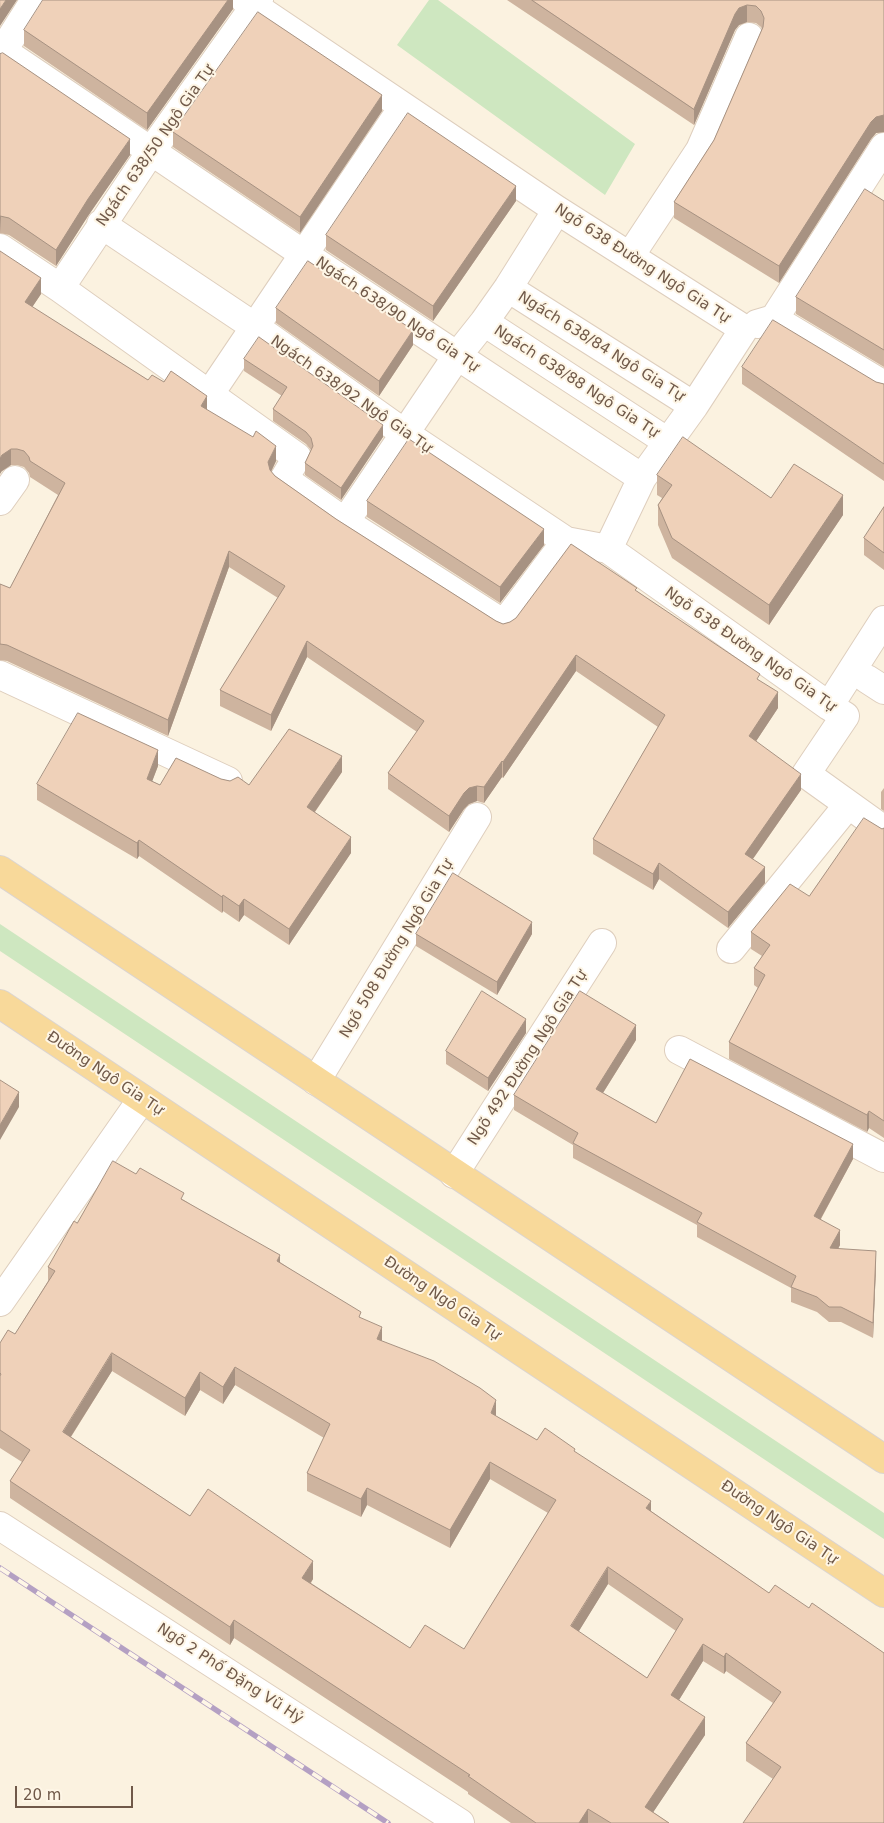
<!DOCTYPE html>
<meta charset="utf-8">
<style>
body{margin:0}
#map{position:relative;width:884px;height:1823px;overflow:hidden;background:#fbf2e0;font-family:"DejaVu Sans",sans-serif}
canvas{display:block}
.scale{position:absolute;left:15px;top:1786px;width:118px;height:22px;box-sizing:border-box;border:2px solid #705949;border-top:0;padding-left:6px;font-size:15px;line-height:18px;white-space:nowrap;color:#705949;-webkit-text-stroke:4px #fef6e6;paint-order:stroke}
</style>
<div id="map">
<canvas width="884" height="1823"></canvas>
<div class="scale">20 m</div>
</div>
<script>
const context = document.querySelector('canvas').getContext('2d');
context.lineJoin = 'round';
function fillPath(path, color) { context.fillStyle = color; context.fill(path, 'evenodd'); }
function stroke(path, color, width, dash) { context.strokeStyle = color; context.lineWidth = width; context.lineCap = dash ? 'butt' : 'round'; context.setLineDash(dash || []); context.stroke(path); }
function label(font, color, halo, rows, align = 'center') {
  context.font = font + ' "DejaVu Sans",sans-serif'; context.lineWidth = 4; context.setLineDash([]); context.textBaseline = 'middle'; context.strokeStyle = halo; context.fillStyle = color; for (const [text, x, y, turn = 0] of rows) {
    context.save(); context.translate(x, y); context.rotate((+turn || 0) * Math.PI / 180); context.textAlign = isNaN(turn) ? turn : align; if (halo) context.strokeText(text, 0, 0); context.fillText(text, 0, 0); context.restore();
  }
}
fillPath(new Path2D(`
 M 429,0 L 438,0 L 635,144 L 605,195 L 397,45 Z
 M 0,924 L 884,1513 L 884,1539 L 0,951 Z`), '#cee7c0');
const minor = new Path2D(`
 M 245,0 L 557,210 L 744,329 L 694,406 L 642,478 L 608,549 L 829,706 L 845,716 L 806,774 L 884,830
 M 0,49 L 305,255 L 642,478
 M 0,55 L 35,0
 M 101,224 L 255,327 L 404,433 L 566,541 L 608,549
 M 0,248 L 60,288 L 297,457 L 284,479 L 345,522 L 504,624 L 566,541
 M 630,256 L 700,150 L 749,37
 M 60,288 L 152,150 L 259,0
 M 508,288 L 694,406
 M 774,319 L 884,147
 M 484,322 L 668,442
 M 757,324 L 774,319 L 884,385
 M 209,395 L 403,107
 M 0,501 L 15,480
 M 345,522 L 457,356 L 484,322 L 508,288 L 557,210
 M 0,675 L 228,781
 M 867,679 L 884,690
 M 829,706 L 884,620
 M 731,949 L 848,805
 M 679,1050 L 884,1158
 M 316,1081 L 477,817
 M 454,1174 L 602,943
 M 0,1302 L 142,1099
 M 0,1526 L 460,1823`);
const major = new Path2D(`
 M 0,870 L 884,1459
 M 0,1004 L 884,1593`);
stroke(minor, '#decebd', 30);
stroke(major, '#dad4d0', 30);
stroke(minor, '#fff', 28);
stroke(major, '#f8d99a', 28);
const rail = new Path2D(`
 M 0,1568 L 388,1823`);
stroke(rail, '#b4a0c3', 5.5);
stroke(rail, '#fef6e6', 4, [11]);
fillPath(new Path2D(`
 M 233,0 L 233,9 L 147,130 L 24,46 L 24,30 Z
 M 507,0 L 884,0 L 884,132 L 876,133 L 871,139 L 779,283 L 674,218 L 674,202 L 714,140 L 762,29 L 761,27 L 756,23 L 747,22 L 739,25 L 735,30 L 694,125 Z
 M 0,54 L 130,155 L 88,216 L 56,266 L 9,235 L 0,233 Z
 M 382,111 L 300,233 L 173,147 L 173,132 Z
 M 516,201 L 433,321 L 326,250 L 326,235 Z
 M 884,201 L 884,367 L 796,314 L 796,297 Z
 M 0,251 L 41,294 L 32,307 L 148,380 L 207,410 L 276,461 L 271,472 L 275,476 L 336,519 L 496,621 L 503,624 L 510,622 L 637,591 L 760,681 L 778,708 L 756,741 L 801,790 L 753,859 L 765,883 L 728,928 L 659,879 L 653,890 L 593,854 L 593,839 L 658,727 L 576,671 L 503,778 L 502,777 L 484,803 L 477,801 L 469,804 L 464,809 L 449,832 L 388,789 L 388,773 L 417,732 L 307,657 L 271,731 L 220,706 L 220,690 L 278,598 L 229,567 L 168,736 L 7,661 L 0,660 L 0,584 L 10,588 L 58,495 L 30,477 L 29,473 L 24,467 L 17,465 L 11,465 L 2,471 Z
 M 276,308 L 413,345 L 379,396 L 276,323 Z
 M 244,359 L 383,437 L 341,500 L 305,475 L 305,463 L 311,450 L 306,444 L 273,421 L 273,409 L 282,396 L 244,371 Z
 M 742,367 L 876,382 L 884,384 L 884,481 L 742,384 Z
 M 657,475 L 771,498 L 843,515 L 769,625 L 672,558 L 658,525 L 658,505 L 662,498 L 657,495 Z
 M 367,501 L 544,545 L 500,603 L 367,517 Z
 M 884,507 L 884,570 L 864,555 L 864,538 Z
 M 158,766 L 152,781 L 160,785 L 221,779 L 249,785 L 342,772 L 315,812 L 351,853 L 289,945 L 244,915 L 239,922 L 223,911 L 222,913 L 139,856 L 137,859 L 37,800 L 37,784 Z
 M 884,788 L 884,811 L 881,809 L 881,792 Z
 M 884,828 L 884,1138 L 869,1128 L 867,1132 L 729,1059 L 729,1042 L 758,988 L 754,985 L 754,968 L 762,956 L 751,949 L 751,932 L 809,896 L 882,829 Z
 M 416,934 L 532,934 L 497,995 L 416,946 Z
 M 526,1033 L 488,1091 L 446,1064 L 446,1051 Z
 M 636,1040 L 603,1093 L 656,1123 L 853,1159 L 821,1219 L 840,1245 L 838,1249 L 876,1266 L 873,1338 L 841,1322 L 829,1322 L 817,1312 L 791,1302 L 791,1288 L 697,1237 L 697,1225 L 573,1158 L 573,1145 L 514,1110 L 514,1095 Z
 M 136,1174 L 184,1200 L 280,1262 L 361,1318 L 382,1341 L 496,1416 L 537,1440 L 575,1452 L 651,1511 L 769,1593 L 809,1608 L 884,1653 L 773,1779 L 746,1761 L 746,1743 L 773,1703 L 726,1671 L 724,1674 L 703,1661 L 679,1700 L 705,1735 L 653,1812 L 669,1823 L 511,1823 L 468,1794 L 468,1792 L 234,1638 L 230,1645 L 10,1498 L 10,1481 L 22,1462 L 0,1448 L 0,1343 L 15,1334 L 48,1281 L 48,1267 L 77,1223 ZM 112,1371 L 185,1416 L 200,1390 L 223,1404 L 235,1385 L 324,1438 L 307,1473 L 307,1491 L 361,1517 L 367,1505 L 450,1548 L 490,1479 L 548,1513 L 464,1649 L 410,1648 L 311,1583 L 313,1579 L 190,1516 L 71,1437 ZM 608,1584 L 676,1631 L 647,1678 L 578,1632 Z`), '#ceb49f');
fillPath(new Path2D(`
 M 6,0 L 17,0 L 0,26 L 0,9 Z
 M 228,0 L 233,0 L 233,9 L 147,130 L 147,113 Z
 M 747,5 L 747,22 L 739,25 L 735,30 L 694,125 L 694,109 L 735,14 L 739,8 Z
 M 382,95 L 382,111 L 300,233 L 300,217 Z
 M 884,115 L 884,132 L 876,133 L 871,139 L 779,283 L 779,266 L 871,122 L 876,117 Z
 M 130,139 L 130,155 L 88,216 L 56,266 L 56,250 L 88,199 Z
 M 516,186 L 516,201 L 433,321 L 433,306 Z
 M 0,216 L 1,216 L 0,233 Z
 M 41,278 L 41,294 L 25,318 L 25,302 Z
 M 413,330 L 413,345 L 379,396 L 379,381 Z
 M 207,396 L 207,412 L 201,406 Z
 M 383,425 L 383,437 L 341,500 L 341,488 Z
 M 276,446 L 276,461 L 268,478 L 268,462 Z
 M 11,449 L 11,465 L 2,471 L 0,474 L 0,458 L 2,455 Z
 M 843,495 L 843,515 L 769,625 L 769,605 Z
 M 544,529 L 544,545 L 500,603 L 500,587 Z
 M 229,551 L 229,567 L 168,736 L 168,720 Z
 M 307,641 L 307,657 L 271,731 L 271,715 Z
 M 576,655 L 576,671 L 503,778 L 503,762 Z
 M 778,692 L 778,708 L 749,752 L 749,736 Z
 M 158,750 L 158,766 L 147,795 L 147,779 Z
 M 342,756 L 342,772 L 307,823 L 307,807 Z
 M 502,761 L 502,777 L 484,803 L 484,787 Z
 M 801,774 L 801,790 L 745,870 L 745,854 Z
 M 477,786 L 477,801 L 469,804 L 464,809 L 449,832 L 449,816 L 464,793 L 469,788 Z
 M 351,837 L 351,853 L 289,945 L 289,929 Z
 M 139,840 L 139,856 L 137,859 L 137,843 Z
 M 659,863 L 659,879 L 653,890 L 653,874 Z
 M 765,867 L 765,883 L 728,928 L 728,912 Z
 M 223,895 L 223,911 L 222,913 L 222,897 Z
 M 244,899 L 244,915 L 239,922 L 239,906 Z
 M 532,922 L 532,934 L 497,995 L 497,982 Z
 M 526,1019 L 526,1033 L 488,1091 L 488,1078 Z
 M 636,1025 L 636,1040 L 596,1104 L 596,1089 Z
 M 19,1092 L 19,1107 L 0,1140 L 0,1125 Z
 M 869,1111 L 869,1128 L 867,1132 L 867,1115 Z
 M 853,1144 L 853,1159 L 814,1231 L 814,1216 Z
 M 840,1230 L 840,1245 L 830,1264 L 830,1248 Z
 M 876,1251 L 876,1266 L 873,1338 L 873,1323 Z
 M 280,1255 L 280,1273 L 277,1261 Z
 M 382,1327 L 382,1345 L 377,1339 Z
 M 112,1353 L 112,1371 L 63,1449 L 63,1432 Z
 M 235,1367 L 235,1385 L 223,1404 L 223,1387 Z
 M 200,1372 L 200,1390 L 185,1416 L 185,1398 Z
 M 496,1400 L 496,1418 L 491,1413 Z
 M 490,1462 L 490,1479 L 450,1548 L 450,1530 Z
 M 367,1488 L 367,1505 L 361,1517 L 361,1499 Z
 M 651,1501 L 651,1518 L 646,1508 Z
 M 313,1561 L 313,1579 L 302,1595 L 302,1578 Z
 M 608,1567 L 608,1584 L 571,1644 L 571,1626 Z
 M 234,1620 L 234,1638 L 230,1645 L 230,1627 Z
 M 703,1644 L 703,1661 L 671,1713 L 671,1695 Z
 M 726,1653 L 726,1671 L 724,1674 L 724,1657 Z
 M 705,1717 L 705,1735 L 646,1823 L 645,1807 Z
 M 588,1809 L 588,1823 L 579,1823 Z`), '#a79282');
const building = new Path2D(`
 M 0,0 L 6,0 L 0,9 Z
 M 43,0 L 228,0 L 147,113 L 24,30 Z
 M 532,0 L 884,0 L 884,115 L 876,117 L 871,122 L 779,266 L 674,202 L 714,140 L 763,27 L 764,18 L 761,11 L 756,6 L 747,5 L 739,8 L 735,14 L 694,109 Z
 M 258,12 L 382,95 L 300,217 L 173,132 Z
 M 3,53 L 130,139 L 88,199 L 56,250 L 9,218 L 0,216 L 0,54 Z
 M 408,113 L 516,186 L 433,306 L 326,235 Z
 M 865,189 L 884,201 L 884,350 L 796,297 Z
 M 0,251 L 41,278 L 25,302 L 148,380 L 152,375 L 164,382 L 171,371 L 207,396 L 201,406 L 253,437 L 256,431 L 276,446 L 268,462 L 270,470 L 275,476 L 336,519 L 496,621 L 503,624 L 510,622 L 516,618 L 571,544 L 637,588 L 635,590 L 760,674 L 757,679 L 778,692 L 749,736 L 801,774 L 745,854 L 765,867 L 728,912 L 659,863 L 653,874 L 593,839 L 665,715 L 576,655 L 503,762 L 502,761 L 484,787 L 477,786 L 469,788 L 464,793 L 449,816 L 388,773 L 424,721 L 307,641 L 271,715 L 220,690 L 285,586 L 229,551 L 168,720 L 7,645 L 0,644 L 0,584 L 10,588 L 65,483 L 30,461 L 29,457 L 24,451 L 17,449 L 11,449 L 2,455 L 0,458 Z
 M 308,261 L 413,330 L 379,381 L 276,308 Z
 M 773,320 L 876,382 L 884,384 L 884,464 L 742,367 Z
 M 259,337 L 383,425 L 341,488 L 305,463 L 313,446 L 311,438 L 306,432 L 273,409 L 287,387 L 244,359 Z
 M 683,437 L 771,498 L 794,464 L 843,495 L 769,605 L 672,538 L 658,505 L 672,485 L 657,475 Z
 M 409,439 L 544,529 L 500,587 L 367,501 Z
 M 884,507 L 884,553 L 864,538 Z
 M 78,713 L 158,750 L 147,779 L 160,785 L 176,758 L 221,779 L 230,781 L 238,777 L 249,785 L 289,729 L 342,756 L 307,807 L 351,837 L 289,929 L 244,899 L 239,906 L 223,895 L 222,897 L 139,840 L 137,843 L 37,784 Z
 M 864,818 L 882,829 L 884,828 L 884,1121 L 869,1111 L 867,1115 L 729,1042 L 765,975 L 754,968 L 770,945 L 751,932 L 790,884 L 809,896 Z
 M 453,873 L 532,922 L 497,982 L 416,934 Z
 M 482,991 L 526,1019 L 488,1078 L 446,1051 Z
 M 580,991 L 636,1025 L 596,1089 L 656,1123 L 690,1059 L 853,1144 L 814,1216 L 840,1230 L 830,1248 L 876,1251 L 873,1323 L 841,1307 L 829,1307 L 817,1297 L 791,1287 L 796,1276 L 697,1222 L 702,1213 L 573,1143 L 578,1133 L 514,1095 Z
 M 0,1080 L 19,1092 L 0,1125 Z
 M 113,1161 L 136,1174 L 140,1168 L 184,1193 L 181,1199 L 280,1255 L 277,1261 L 361,1312 L 359,1317 L 382,1327 L 377,1339 L 434,1361 L 480,1388 L 496,1400 L 491,1413 L 537,1440 L 545,1428 L 575,1449 L 574,1451 L 651,1501 L 646,1508 L 769,1593 L 775,1585 L 809,1608 L 812,1603 L 884,1653 L 884,1823 L 743,1823 L 781,1767 L 746,1743 L 781,1692 L 726,1653 L 724,1657 L 703,1644 L 671,1695 L 705,1717 L 645,1807 L 669,1823 L 611,1823 L 588,1809 L 579,1823 L 536,1823 L 468,1776 L 470,1775 L 234,1620 L 230,1627 L 10,1481 L 30,1450 L 0,1430 L 0,1376 L 1,1374 L 0,1373 L 0,1343 L 8,1330 L 15,1334 L 55,1271 L 48,1267 L 74,1221 L 77,1223 ZM 112,1353 L 185,1398 L 200,1372 L 223,1387 L 235,1367 L 330,1424 L 307,1473 L 361,1499 L 367,1488 L 450,1530 L 490,1462 L 556,1500 L 464,1649 L 425,1625 L 410,1648 L 302,1578 L 313,1561 L 208,1489 L 190,1516 L 63,1432 ZM 608,1567 L 683,1619 L 647,1678 L 571,1626 Z`);
fillPath(building, '#efd1b9');
stroke(building, '#a79282', 1);
label('15px', '#705949', '#fef6e6', [
 ["Ngách 638/50 Ngô Gia Tự",156,146,-55],
 ["Ngõ 638 Đường Ngô Gia Tự",642,264,33],
 ["Ngách 638/90 Ngô Gia Tự",397,315,34],
 ["Ngách 638/84 Ngô Gia Tự",601,347,32],
 ["Ngách 638/88 Ngô Gia Tự",576,382,33],
 ["Ngách 638/92 Ngô Gia Tự",351,395,35],
 ["Ngõ 638 Đường Ngô Gia Tự",750,650,35],
 ["Ngõ 508 Đường Ngô Gia Tự",397,949,-59],
 ["Ngõ 492 Đường Ngô Gia Tự",528,1058,-57],
 ["Đường Ngô Gia Tự",105,1074,34],
 ["Đường Ngô Gia Tự",442,1299,34],
 ["Đường Ngô Gia Tự",779,1523,34],
 ["Ngõ 2 Phố Đặng Vũ Hỷ",230,1674,33]
]);
</script>
